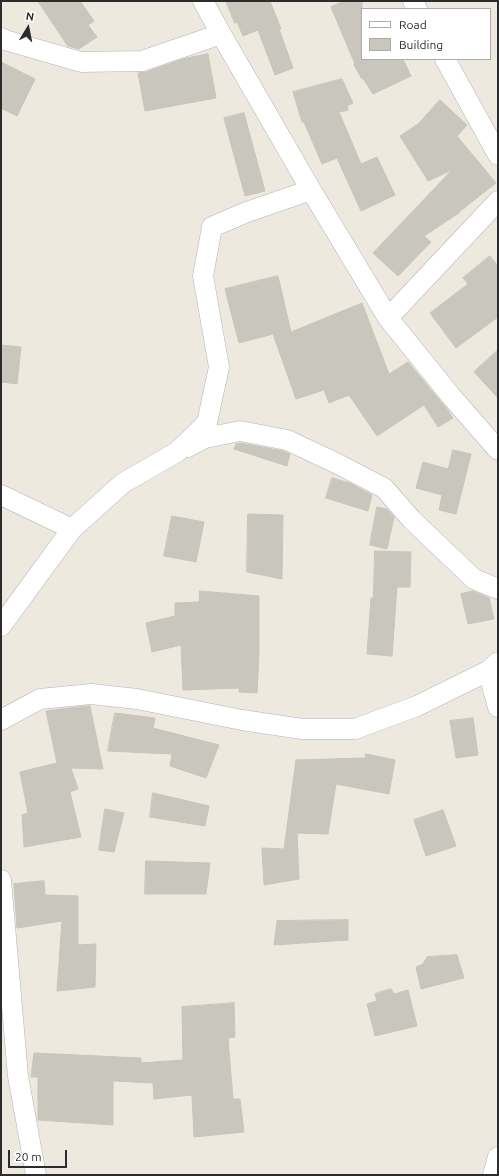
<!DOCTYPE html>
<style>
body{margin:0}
#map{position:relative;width:499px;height:1176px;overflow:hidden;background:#ede9de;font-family:Ubuntu,sans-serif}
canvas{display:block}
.frame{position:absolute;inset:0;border:2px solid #2c2c2c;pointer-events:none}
.legend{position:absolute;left:361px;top:8px;width:130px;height:52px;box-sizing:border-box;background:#fff;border:1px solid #ababab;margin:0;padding:5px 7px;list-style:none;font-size:12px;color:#2c2c2c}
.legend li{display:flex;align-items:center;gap:8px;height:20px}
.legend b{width:20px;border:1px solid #ababab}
.north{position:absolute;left:8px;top:8px;width:40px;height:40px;-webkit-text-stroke:3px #fff;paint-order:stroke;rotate:10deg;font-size:11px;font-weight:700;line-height:16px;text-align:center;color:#2c2c2c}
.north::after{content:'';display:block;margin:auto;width:14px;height:18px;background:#2c2c2c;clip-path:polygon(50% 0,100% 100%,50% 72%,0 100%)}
.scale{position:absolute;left:8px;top:1150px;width:59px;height:18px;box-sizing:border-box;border:2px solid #2c2c2c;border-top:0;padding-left:5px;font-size:12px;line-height:14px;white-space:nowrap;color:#2c2c2c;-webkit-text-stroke:3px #fff;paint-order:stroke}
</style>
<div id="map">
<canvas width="499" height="1176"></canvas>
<div class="frame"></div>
<ul class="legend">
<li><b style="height:5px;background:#fff"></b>Road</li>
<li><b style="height:11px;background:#c9c7bd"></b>Building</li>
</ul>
<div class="north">N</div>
<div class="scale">20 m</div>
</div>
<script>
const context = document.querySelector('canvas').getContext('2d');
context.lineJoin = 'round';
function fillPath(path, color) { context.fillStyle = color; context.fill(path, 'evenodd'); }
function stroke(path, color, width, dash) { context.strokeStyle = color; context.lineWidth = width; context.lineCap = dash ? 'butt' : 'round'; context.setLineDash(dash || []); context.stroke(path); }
const building = new Path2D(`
 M 38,1 L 80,1 L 94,21 L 88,25 L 97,37 L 79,49 L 68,46 Z
 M 226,1 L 270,1 L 281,29 L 279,29 L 293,68 L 275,75 L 258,30 L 243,36 L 237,22 L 235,23 Z
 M 344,1 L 362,1 L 362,59 L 403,59 L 411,76 L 373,94 L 362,77 L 362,79 L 354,65 L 355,64 L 331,7 Z
 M 208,54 L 216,98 L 145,111 L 138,73 L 146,72 L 183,59 Z
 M 1,62 L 35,79 L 17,116 L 1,108 Z
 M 342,79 L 353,103 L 347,106 L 348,110 L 339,112 L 361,164 L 377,157 L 395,195 L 361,211 L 337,158 L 322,164 L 304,122 L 302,122 L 293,92 Z
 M 440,100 L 467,125 L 457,136 L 496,183 L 459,212 L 459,213 L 424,236 L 431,242 L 398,276 L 373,253 L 452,170 L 428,181 L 400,136 L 418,124 Z
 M 244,113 L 265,191 L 245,196 L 224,118 Z
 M 490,256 L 498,266 L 498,317 L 456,348 L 430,313 L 468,284 L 463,278 Z
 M 278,276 L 291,332 L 362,303 L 389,374 L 408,362 L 447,409 L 453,418 L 438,427 L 424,405 L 377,436 L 349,395 L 329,403 L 324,390 L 296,399 L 273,334 L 239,343 L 225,289 Z
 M 1,345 L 21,347 L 17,384 L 1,382 Z
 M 498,350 L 498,398 L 474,372 Z
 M 240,443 L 283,451 L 290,454 L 287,466 L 234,449 L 236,444 Z
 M 453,450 L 471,454 L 456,514 L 439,510 L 442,495 L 416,488 L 423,462 L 448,469 Z
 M 332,478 L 350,483 L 372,495 L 368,511 L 326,498 Z
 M 377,507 L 387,509 L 394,517 L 387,549 L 370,545 Z
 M 248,514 L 283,515 L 282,579 L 247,572 Z
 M 172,516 L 204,522 L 196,562 L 164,556 Z
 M 375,551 L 411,552 L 410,587 L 397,587 L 392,656 L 367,654 L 371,598 L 373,598 Z
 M 200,591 L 259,596 L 259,653 L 257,693 L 239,692 L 239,688 L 183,690 L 181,645 L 152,652 L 146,623 L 175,616 L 175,603 L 199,602 Z
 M 473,591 L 489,598 L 494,619 L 468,624 L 461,594 Z
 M 90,706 L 103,769 L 71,768 L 78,789 L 70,792 L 81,837 L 24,847 L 22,815 L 28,813 L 20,772 L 57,763 L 46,711 L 61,709 Z
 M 115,713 L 155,718 L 153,728 L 219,745 L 206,778 L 170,766 L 172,754 L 108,751 Z
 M 473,718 L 478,755 L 456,758 L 450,721 Z
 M 366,754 L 395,760 L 389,794 L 336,784 L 328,834 L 297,833 L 299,879 L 264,885 L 262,848 L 284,849 L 296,760 L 365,758 Z
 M 153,793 L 209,806 L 205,826 L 150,817 Z
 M 105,809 L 124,813 L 114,852 L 99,850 Z
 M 443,810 L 456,846 L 426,856 L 414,820 Z
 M 146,861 L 210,863 L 206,894 L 145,894 Z
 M 44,881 L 45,895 L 78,896 L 78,945 L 96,944 L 95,987 L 57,991 L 62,921 L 17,928 L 14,884 Z
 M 348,920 L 348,940 L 274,945 L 277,921 Z
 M 457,955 L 464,978 L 421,989 L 416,967 L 423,964 L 427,957 Z
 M 391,989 L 394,994 L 408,990 L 417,1026 L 375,1036 L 367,1004 L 377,1001 L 375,994 Z
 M 234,1003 L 235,1037 L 228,1038 L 233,1099 L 240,1099 L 244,1132 L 194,1137 L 192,1095 L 154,1099 L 153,1083 L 113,1081 L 113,1125 L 38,1120 L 38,1077 L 31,1077 L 34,1053 L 141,1058 L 141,1063 L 183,1060 L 182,1007 Z`);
fillPath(building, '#c9c7bd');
stroke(building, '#c8c5b8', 1);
const minor = new Path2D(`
 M 203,1 L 221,34 L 311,190 L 388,318 L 451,396 L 498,450
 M 413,1 L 417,9
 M 1,38 L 5,40 L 81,62 L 142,61 L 221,34
 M 445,59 L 498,155
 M 388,318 L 498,201
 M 188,447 L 205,438 L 240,431 L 287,440 L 338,464 L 384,488 L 412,520 L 474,579 L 498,589
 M 1,495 L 72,529
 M 1,626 L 72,529 L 123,483 L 177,452 L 207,423 L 219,367 L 203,276 L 212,227 L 247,212 L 311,190
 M 488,671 L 498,707
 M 1,720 L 40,699 L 91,694 L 137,699 L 242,720 L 302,729 L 355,729 L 417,706 L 488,671 L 498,662
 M 1,880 L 18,1076 L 36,1175
 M 493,1175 L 498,1157`);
stroke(minor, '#b2b2bf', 21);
stroke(minor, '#fff', 20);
</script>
